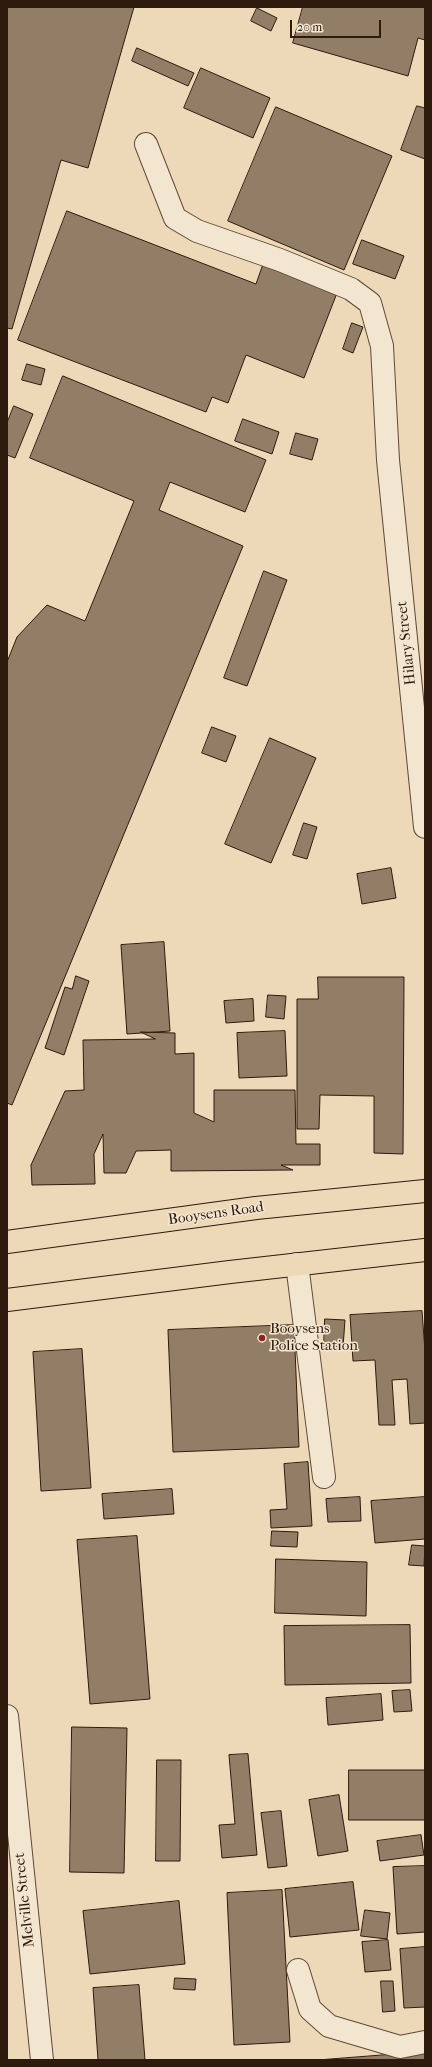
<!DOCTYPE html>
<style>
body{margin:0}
#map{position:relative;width:432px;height:2067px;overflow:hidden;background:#edd9b7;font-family:"IM FELL French Canon",serif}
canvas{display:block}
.frame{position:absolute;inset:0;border:8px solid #2f1a0e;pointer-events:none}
.scale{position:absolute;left:290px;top:20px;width:91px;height:18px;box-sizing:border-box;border:2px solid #2f1a0e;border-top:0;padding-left:5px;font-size:12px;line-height:14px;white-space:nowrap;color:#2f1a0e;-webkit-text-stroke:3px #f3e6d0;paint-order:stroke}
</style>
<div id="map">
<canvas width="432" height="2067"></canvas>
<div class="frame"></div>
<div class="scale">20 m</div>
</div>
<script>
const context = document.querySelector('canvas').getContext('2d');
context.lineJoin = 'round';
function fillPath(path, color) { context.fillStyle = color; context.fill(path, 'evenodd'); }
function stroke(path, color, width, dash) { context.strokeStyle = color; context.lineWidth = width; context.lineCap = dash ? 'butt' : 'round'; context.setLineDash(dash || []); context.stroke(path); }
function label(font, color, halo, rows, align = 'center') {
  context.font = font + ' "IM FELL French Canon",serif'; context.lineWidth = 3; context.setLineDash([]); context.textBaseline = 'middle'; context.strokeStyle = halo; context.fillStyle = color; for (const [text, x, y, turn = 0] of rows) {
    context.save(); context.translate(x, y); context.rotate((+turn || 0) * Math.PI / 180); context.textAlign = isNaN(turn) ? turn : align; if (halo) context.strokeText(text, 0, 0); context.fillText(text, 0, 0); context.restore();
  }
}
const building = new Path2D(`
 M 7,7 L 134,7 L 88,168 L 61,160 L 12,329 L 7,328 Z
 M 303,7 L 425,7 L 425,40 L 418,38 L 408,76 L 293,43 Z
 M 257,8 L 277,18 L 271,31 L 251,21 Z
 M 137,48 L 194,73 L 188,86 L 132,61 Z
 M 201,68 L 270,98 L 253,138 L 184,108 Z
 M 417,106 L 425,108 L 425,159 L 401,150 Z
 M 276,107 L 392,156 L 344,270 L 228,221 Z
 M 67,211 L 256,284 L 263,264 L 337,293 L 304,378 L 246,355 L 228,403 L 212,397 L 206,412 L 18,340 Z
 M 362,240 L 404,256 L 395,279 L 353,264 Z
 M 352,323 L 363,327 L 353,353 L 343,349 Z
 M 27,364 L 45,369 L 41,385 L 22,380 Z
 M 63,376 L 266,460 L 245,512 L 170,482 L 159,510 L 243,546 L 12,1105 L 7,1103 L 7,662 L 17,637 L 47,605 L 85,621 L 134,501 L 30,458 Z
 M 14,406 L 33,414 L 15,458 L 7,455 L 7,423 Z
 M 243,419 L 279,432 L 272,454 L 235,441 Z
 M 296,433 L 318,439 L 312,460 L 290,454 Z
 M 264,571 L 287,580 L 247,686 L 224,678 Z
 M 212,727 L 236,736 L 226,762 L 202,753 Z
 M 270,738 L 316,758 L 271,863 L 225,844 Z
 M 304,823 L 317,827 L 307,859 L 293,855 Z
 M 391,868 L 396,898 L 362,904 L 357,874 Z
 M 164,942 L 170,1031 L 127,1034 L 121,945 Z
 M 76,976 L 89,981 L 64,1055 L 45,1048 L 65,987 L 72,989 Z
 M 318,977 L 404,977 L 403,1154 L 374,1153 L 374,1096 L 320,1095 L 319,1129 L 297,1129 L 297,999 L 318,999 Z
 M 268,995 L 286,996 L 284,1019 L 266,1017 Z
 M 253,999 L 254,1021 L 226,1023 L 224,1001 Z
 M 285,1031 L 287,1076 L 239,1078 L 237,1033 Z
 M 141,1032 L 175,1033 L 175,1054 L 194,1053 L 194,1113 L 214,1122 L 214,1090 L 295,1090 L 296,1144 L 320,1144 L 320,1165 L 281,1165 L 293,1170 L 171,1171 L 171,1150 L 136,1151 L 126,1173 L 104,1173 L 103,1134 L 94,1154 L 95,1184 L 32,1185 L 31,1165 L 65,1091 L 84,1090 L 83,1040 L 155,1039 Z
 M 422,1311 L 425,1351 L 425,1423 L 410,1424 L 407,1379 L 392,1380 L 395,1425 L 379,1425 L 375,1360 L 353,1361 L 350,1315 Z
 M 325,1319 L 345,1320 L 343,1347 L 324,1347 Z
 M 294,1325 L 299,1447 L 173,1452 L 168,1330 Z
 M 82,1349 L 91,1488 L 41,1491 L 33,1352 Z
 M 308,1462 L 312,1526 L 271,1528 L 270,1510 L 287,1509 L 284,1464 Z
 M 172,1489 L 174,1514 L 104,1519 L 102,1494 Z
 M 360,1497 L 361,1521 L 328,1522 L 326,1499 Z
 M 425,1497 L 425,1539 L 375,1543 L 371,1501 Z
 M 272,1531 L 298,1532 L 297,1547 L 271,1546 Z
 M 137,1536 L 150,1699 L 90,1704 L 77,1540 Z
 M 412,1545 L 425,1546 L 424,1566 L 409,1565 Z
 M 276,1559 L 367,1562 L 366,1616 L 275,1613 Z
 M 410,1625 L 411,1683 L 285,1685 L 284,1626 Z
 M 410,1690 L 412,1711 L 394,1712 L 392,1691 Z
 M 381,1694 L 383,1720 L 328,1725 L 326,1698 Z
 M 72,1727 L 127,1728 L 124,1873 L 70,1872 Z
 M 248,1754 L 257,1855 L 222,1858 L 219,1825 L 235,1824 L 229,1755 Z
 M 157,1760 L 181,1760 L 180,1861 L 156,1861 Z
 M 349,1770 L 425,1770 L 425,1820 L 349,1820 Z
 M 339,1795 L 348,1851 L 318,1856 L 309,1800 Z
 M 281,1811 L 287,1866 L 268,1868 L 261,1813 Z
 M 421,1835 L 424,1855 L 380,1861 L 377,1841 Z
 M 425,1866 L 425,1932 L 397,1934 L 393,1867 Z
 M 353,1882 L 359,1930 L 290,1937 L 285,1889 Z
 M 282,1890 L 290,2042 L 234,2045 L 227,1893 Z
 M 179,1901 L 185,1964 L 90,1974 L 83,1911 Z
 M 365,1910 L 390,1913 L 387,1939 L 361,1936 Z
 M 388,1940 L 391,1970 L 365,1972 L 362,1942 Z
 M 425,1947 L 425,2007 L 404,2008 L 400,1949 Z
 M 175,1978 L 196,1979 L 195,1990 L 174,1989 Z
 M 381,1981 L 393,1981 L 395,2011 L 383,2012 Z
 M 139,1985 L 145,2060 L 98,2060 L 93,1988 Z
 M 425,2052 L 425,2060 L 318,2060 Z`);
fillPath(building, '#927d66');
stroke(building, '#2f1a0e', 1);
const minor = new Path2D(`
 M 146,144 L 175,218 L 197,231 L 280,260 L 351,289 L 370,303 L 382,346 L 388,460 L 425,827
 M 297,1264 L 324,1477
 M 7,1716 L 42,2060
 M 298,1970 L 310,2009 L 329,2026 L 400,2047 L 425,2042`);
const major = new Path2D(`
 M 7,1242 L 256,1208 L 425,1191
 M 7,1300 L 230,1272 L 425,1250`);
stroke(minor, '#5e4a38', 24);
stroke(major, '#2f1a0e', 24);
stroke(minor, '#f3e6d0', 22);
stroke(major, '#edd9b7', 22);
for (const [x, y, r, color] of [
 [262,1338,4,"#8f2418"]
]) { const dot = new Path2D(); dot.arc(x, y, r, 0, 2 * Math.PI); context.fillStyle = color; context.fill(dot); stroke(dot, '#f3e6d0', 1.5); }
label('15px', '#2f1a0e', '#f3e6d0', [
 ["Hilary Street",407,643,-96],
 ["Booysens Road",216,1214,-8],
 ["Melville Street",25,1900,-96]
]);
label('15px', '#2f1a0e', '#f3e6d0', [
 ["Booysens",270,1329],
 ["Police Station",270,1346]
], 'left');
</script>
